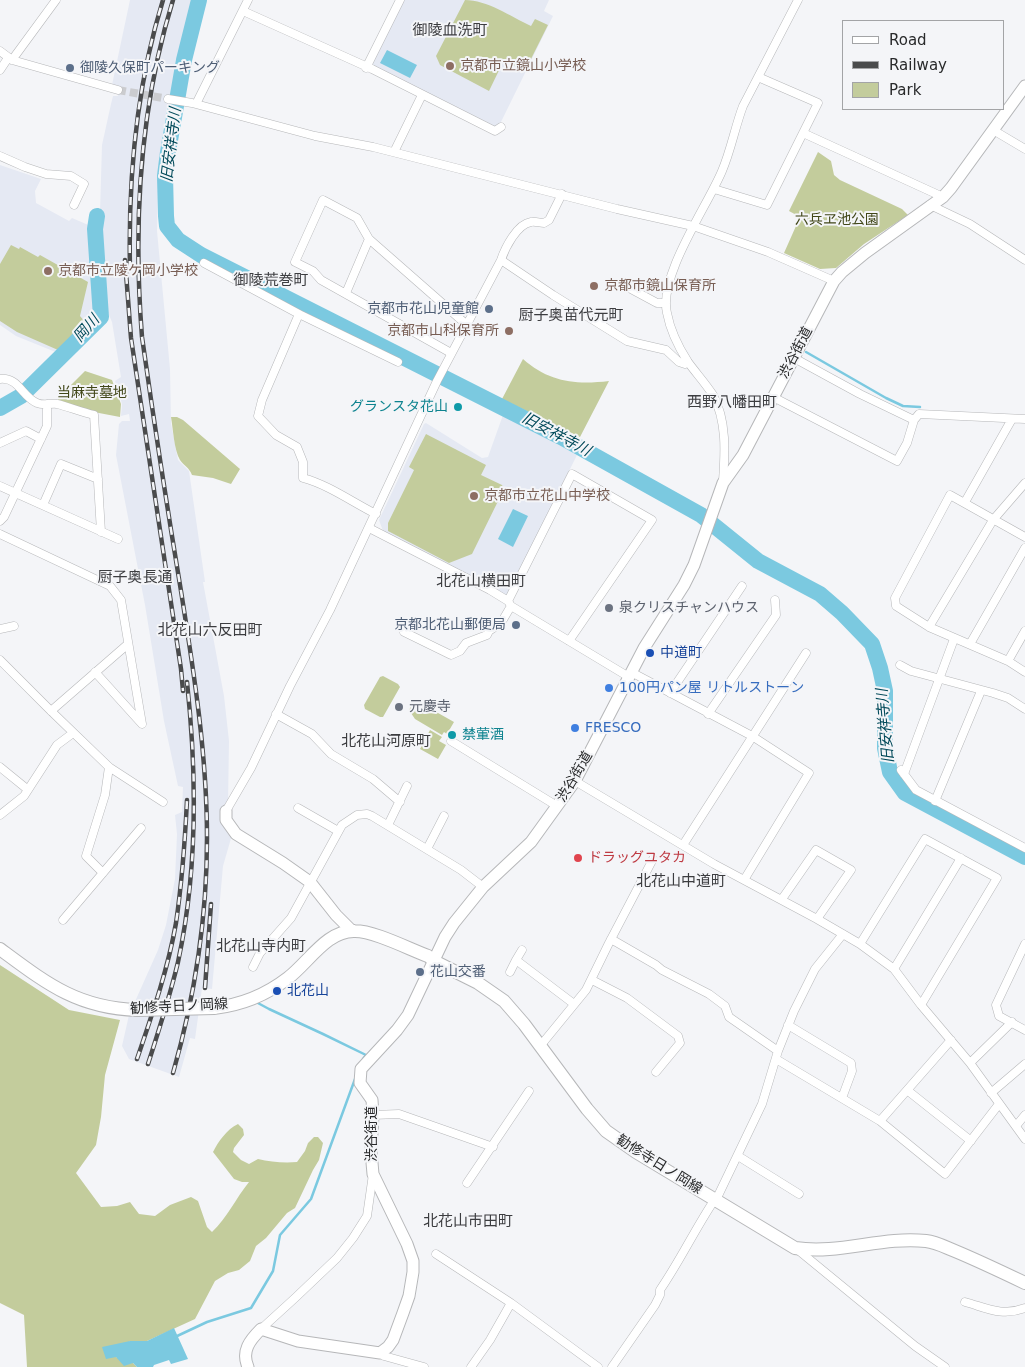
<!DOCTYPE html>
<meta charset="utf-8">
<style>
body{margin:0}
#map{position:relative;width:1025px;height:1367px;overflow:hidden;background:#f4f5f8;font-family:"DejaVu Sans",sans-serif}
canvas{display:block}
.legend{position:absolute;left:842px;top:20px;width:162px;height:90px;box-sizing:border-box;background:#f4f5f8;border:1px solid #a3a4a6;margin:0;padding:6px 9px;list-style:none;font-size:15px;color:#292a2b}
.legend li{display:flex;align-items:center;gap:10px;height:25px}
.legend b{width:25px;border:1px solid #a3a4a6}
</style>
<div id="map">
<canvas width="1025" height="1367"></canvas>
<ul class="legend">
<li><b style="height:6px;background:#fff"></b>Road</li>
<li><b style="height:6px;background:#4a4b4c"></b>Railway</li>
<li><b style="height:14px;background:#c3cc9c"></b>Park</li>
</ul>
</div>
<script>
const context = document.querySelector('canvas').getContext('2d');
context.lineJoin = 'round';
function fillPath(path, color) { context.fillStyle = color; context.fill(path, 'evenodd'); }
function stroke(path, color, width, dash) { context.strokeStyle = color; context.lineWidth = width; context.lineCap = dash ? 'butt' : 'round'; context.setLineDash(dash || []); context.stroke(path); }
function label(font, color, halo, rows, align = 'center') {
  context.font = font + ' "DejaVu Sans","Noto Sans JP",sans-serif'; context.lineWidth = 4; context.setLineDash([]); context.textBaseline = 'middle'; context.strokeStyle = halo; context.fillStyle = color; for (const [text, x, y, turn = 0] of rows) {
    context.save(); context.translate(x, y); context.rotate((+turn || 0) * Math.PI / 180); context.textAlign = isNaN(turn) ? turn : align; if (halo) context.strokeText(text, 0, 0); context.fillText(text, 0, 0); context.restore();
  }
}
fillPath(new Path2D(`
 M 130,0 L 197,0 L 172,96 L 170,96 L 167,107 L 158,179 L 157,231 L 170,369 L 171,423 L 178,460 L 189,471 L 205,582 L 203,582 L 224,696 L 229,741 L 228,804 L 232,835 L 223,866 L 212,989 L 202,988 L 195,1039 L 190,1038 L 179,1077 L 129,1059 L 122,1046 L 129,1015 L 158,950 L 166,925 L 175,879 L 177,834 L 175,815 L 182,812 L 183,787 L 178,786 L 164,721 L 145,605 L 116,455 L 119,424 L 122,421 L 130,421 L 129,414 L 121,416 L 122,404 L 115,381 L 121,377 L 112,322 L 105,306 L 99,246 L 102,145 L 111,104 L 113,96 L 118,96 L 120,87 L 112,85 Z
 M 403,0 L 549,0 L 544,11 L 553,16 L 498,128 L 495,129 L 373,68 L 372,64 Z
 M 0,165 L 41,179 L 35,191 L 36,203 L 69,221 L 72,218 L 93,227 L 99,314 L 58,353 L 16,336 L 0,325 Z
 M 503,415 L 577,455 L 508,594 L 506,595 L 383,531 L 379,520 L 424,424 L 426,423 L 482,458 L 488,457 Z`), '#e5e9f3');
fillPath(new Path2D(`
 M 465,0 C 487,0 510,16 531,26 L 535,19 L 548,25 L 525,71 L 504,60 L 489,91 L 440,65 L 436,56 Z
 M 818,152 L 831,161 L 834,175 L 840,180 L 902,209 L 908,215 L 864,244 L 836,268 L 820,269 L 784,253 L 800,217 L 789,211 Z
 M 11,245 L 19,249 L 20,247 L 38,257 L 40,255 L 88,282 L 80,316 L 85,322 L 58,350 L 17,332 L 0,321 L 0,264 Z
 M 523,359 C 549,382 575,385 609,381 L 580,437 L 502,399 Z
 M 85,371 L 112,380 L 121,404 L 120,417 L 78,409 L 58,401 L 58,398 Z
 M 171,417 L 177,417 L 183,420 L 240,469 L 231,484 L 213,478 L 192,475 C 189,467 184,466 180,460 C 174,450 173,428 171,417 Z
 M 426,434 L 486,465 L 481,475 L 502,485 L 504,489 L 472,554 L 449,563 L 388,531 L 388,523 L 414,470 L 409,467 Z
 M 383,676 L 398,684 L 400,687 L 383,717 L 380,717 L 365,709 L 364,705 L 380,677 Z
 M 415,700 L 454,722 L 447,734 L 444,732 L 442,735 L 415,719 L 409,710 Z
 M 430,730 L 442,737 L 439,741 L 446,745 L 438,759 L 420,749 Z
 M 0,965 L 69,1010 L 120,1020 L 105,1075 L 101,1117 L 96,1145 L 76,1173 L 101,1207 L 117,1206 L 130,1202 L 139,1214 L 155,1216 L 170,1205 L 191,1197 L 198,1201 L 207,1227 L 212,1232 C 227,1218 236,1198 249,1182 L 242,1182 L 234,1179 L 213,1152 C 218,1142 227,1129 238,1124 L 243,1129 L 244,1135 L 234,1148 L 233,1152 L 241,1160 L 249,1164 L 258,1159 C 270,1162 284,1163 297,1162 L 305,1151 L 308,1143 L 314,1137 L 318,1137 L 323,1143 L 319,1160 L 313,1170 L 295,1208 L 287,1213 L 266,1238 L 256,1246 L 250,1261 L 239,1270 L 228,1273 L 215,1281 L 195,1319 L 147,1341 L 130,1341 L 116,1357 L 129,1363 L 133,1363 L 137,1367 L 27,1367 L 24,1315 L 0,1303 Z`), '#c3cc9c');
fillPath(new Path2D(`
 M 387,50 L 417,65 L 410,78 L 380,63 Z
 M 513,509 L 528,516 L 513,547 L 498,539 Z
 M 174,1328 L 188,1359 L 171,1364 L 169,1360 L 154,1365 L 153,1367 L 137,1367 L 133,1363 L 124,1366 L 116,1357 L 106,1359 L 102,1347 L 130,1341 L 147,1341 Z`), '#7bc9e0');
stroke(new Path2D(`
 M 806,352 L 886,398 L 903,406 L 920,407
 M 256,1002 L 269,1009 L 323,1034 L 366,1055 L 363,1059
 M 175,1337 L 207,1322 L 251,1308 L 273,1271 L 280,1235 L 311,1199 L 355,1079`), '#7bc9e0', 2.5);
stroke(new Path2D(`
 M 199,0 L 184,60 L 168,152 L 165,176 L 166,216 L 167,226 L 178,240 L 201,255 L 561,437 L 701,515 L 758,561 L 820,594 L 842,613 L 872,644 L 880,668 L 885,691 L 885,748 L 890,772 L 905,793 L 1025,857
 M 0,408 L 21,396 L 101,317 L 95,229 L 97,216`), '#7bc9e0', 16);
stroke(new Path2D(`
 M 118,90 L 168,99`), '#cbcccf', 8, [8, 4]);
const street = new Path2D(`
 M 243,11 L 372,69 L 495,131 L 501,127
 M 0,51 L 12,60 L 118,90
 M 12,60 L 56,0
 M 366,68 L 400,0
 M 0,70 L 8,58
 M 168,99 L 192,103 L 315,136 L 373,147 L 617,209 L 693,226 L 768,252 L 834,281
 M 196,104 L 248,0
 M 993,130 L 1025,149
 M 803,133 L 943,197
 M 394,152 L 422,95
 M 0,156 L 25,167 L 46,174 L 71,176 L 84,184 L 74,205
 M 714,189 L 767,205 L 818,103 L 758,77
 M 930,205 L 970,224 L 1025,260
 M 501,260 L 553,295 L 627,341 L 666,350 L 679,362 L 685,364 L 688,363
 M 204,263 L 299,314 L 398,362
 M 631,289 L 657,303 L 666,303
 M 346,293 L 369,239
 M 299,314 L 262,400 L 258,416 L 276,435 L 297,447 L 303,462 L 303,478 C 329,485 352,502 376,514
 M 451,353 L 321,280 L 313,271 L 295,262 L 323,200 L 357,218 L 369,239 L 467,325
 M 794,358 L 860,394 L 914,420
 M 0,379 C 19,377 22,397 37,403 C 43,406 51,403 57,404 C 69,407 81,412 94,415 L 101,532
 M 773,397 L 897,461 L 907,443 L 914,420 L 919,414 L 1025,419
 M 0,443 L 26,431 L 41,439
 M 723,481 C 725,453 727,421 713,395 C 706,384 696,373 688,362 C 679,348 670,329 667,313 C 658,276 708,205 722,171 C 731,150 735,127 743,106 L 798,0
 M 0,486 L 118,539
 M 965,502 L 1012,419
 M 43,505 L 61,464 L 98,479
 M 0,521 L 4,517 L 47,426 L 47,404
 M 369,528 L 490,590 L 508,601 L 511,606 L 629,677
 M 0,534 L 110,586 L 121,600 L 142,724 L 95,672
 M 1025,537 L 950,495 L 895,598 L 896,606 L 929,627 L 1008,661 L 1025,672
 M 508,601 L 572,474 L 652,520 L 569,641
 M 929,627 L 993,520 L 1025,483
 M 0,629 L 14,626
 M 404,632 L 451,655 L 460,651 L 466,643 L 487,635 L 489,631 L 501,623 L 511,606
 M 970,644 L 1025,548
 M 0,660 L 51,711 L 109,767 L 163,802
 M 1008,661 L 1025,631
 M 900,665 L 911,671 L 993,693 L 1008,698 L 1025,709
 M 631,672 L 752,736 L 809,773 L 744,880
 M 670,693 L 742,586
 M 51,711 L 128,644
 M 276,714 L 312,734 L 331,754 L 373,779 L 400,802
 M 708,714 L 776,615 L 775,600
 M 451,741 L 557,806
 M 0,767 L 27,789
 M 901,770 L 916,790 L 1025,848
 M 904,774 L 954,639
 M 575,781 L 714,864 L 817,919 L 860,944 L 894,969 L 921,1005 L 970,1063 L 1025,1139
 M 935,801 L 981,691
 M 298,808 L 338,831
 M 226,811 L 251,768 L 290,686 L 330,610 L 437,381 L 501,260 C 505,248 517,224 531,222 C 535,221 540,223 544,223 L 549,220 L 562,194
 M 0,815 L 24,796 L 57,745 L 73,733
 M 388,825 L 407,786
 M 683,845 L 806,653
 M 427,849 L 444,816
 M 103,873 L 86,856 L 105,795 L 109,767
 M 782,899 L 816,850 L 851,870 L 817,919
 M 63,920 L 141,828
 M 611,939 L 656,965 L 662,970 L 709,994 L 725,1006 L 729,1017 L 778,1051
 M 860,944 L 925,839 L 997,878 L 921,1005
 M 1025,944 L 996,1005 L 999,1016 L 1025,1030
 M 522,950 L 516,960 L 574,1004
 M 253,967 L 260,953 L 291,918 L 342,825 L 357,815 L 367,814 L 372,816 L 461,870 L 483,887
 M 894,969 L 961,858
 M 510,972 L 516,960
 M 592,980 L 627,998 L 678,1036 L 680,1043 L 656,1072
 M 788,1025 L 851,1063 L 852,1071 L 842,1098
 M 541,1045 L 586,990 L 609,943 L 653,859
 M 776,1059 L 880,1121 L 945,1174 L 999,1104
 M 970,1063 L 1012,1022
 M 907,1090 L 971,1141
 M 991,1093 L 1025,1064
 M 373,1115 L 399,1114 L 493,1147
 M 880,1121 L 951,1040
 M 1016,1126 L 1025,1115
 M 738,1156 L 799,1194
 M 467,1183 L 529,1091
 M 716,1200 L 762,1104 L 778,1051 L 794,1011 L 815,969 L 843,934
 M 798,1250 L 915,1346 L 945,1367
 M 436,1254 L 511,1303 L 598,1367
 M 965,1302 C 987,1308 1002,1317 1025,1308
 M 261,1329 L 295,1298 L 337,1258 L 353,1238 L 367,1216 L 373,1174
 M 380,1353 L 384,1356 L 424,1367
 M 471,1367 L 490,1340 L 511,1303
 M 612,1367 L 655,1305 L 660,1295 L 660,1290 C 680,1261 695,1229 715,1199`);
const secondary = new Path2D(`
 M 226,811 L 226,820 L 236,834 L 283,863 L 310,882 L 336,915 L 352,931
 M 248,1367 C 241,1351 250,1340 261,1329 L 298,1341 L 380,1353 L 388,1347 L 393,1340 L 403,1313 L 409,1296 L 413,1272 L 413,1261 L 407,1244 L 373,1174 L 371,1151 L 373,1115 L 372,1100 L 360,1083 L 361,1069 L 397,1030 L 408,1015 L 445,937 L 454,923 L 483,887 L 531,842 L 575,781 L 644,648 L 684,585 L 694,565 L 723,483 L 743,455 L 834,281 L 842,272 L 865,253 L 943,197 L 951,188 L 1025,86`);
const primary = new Path2D(`
 M 0,949 C 46,983 77,1008 137,1010
 M 214,1008 C 241,1005 266,995 288,978 C 309,962 327,930 355,931 C 374,931 409,949 428,956 L 434,961 L 478,983 L 504,1001 L 524,1024 L 587,1109 L 606,1131 L 636,1152 L 795,1248 C 839,1255 882,1236 926,1241 C 936,1242 945,1247 955,1251 C 979,1261 1002,1272 1025,1283`);
stroke(street, '#b6b7b9', 9);
stroke(secondary, '#b6b7b9', 13);
stroke(primary, '#b6b7b9', 14);
stroke(street, '#fff', 8);
stroke(secondary, '#fff', 11);
stroke(primary, '#fff', 12);
const rail = new Path2D(`
 M 125,260 L 131,338 L 181,669 L 183,691
 M 130,269 C 128,178 136,87 163,0
 M 205,988 L 211,904
 M 137,1059 C 152,1015 168,969 176,923 C 182,882 185,841 187,800
 M 148,1064 C 159,1030 170,996 178,962 C 198,870 197,775 187,682
 M 173,1073 C 195,996 207,918 207,838 C 207,755 194,673 181,591 C 167,507 154,422 142,337 C 133,223 139,110 173,0`);
stroke(rail, '#4a4b4c', 4.5);
stroke(rail, '#f4f5f8', 2.5, [8]);
const primaryBridge = new Path2D(`
 M 137,1010 L 214,1008`);
stroke(primaryBridge, '#b6b7b9', 14, []);
stroke(primaryBridge, '#fff', 12);
for (const [x, y, r, color] of [
 [450,66,5,"#8d6e63"],
 [70,68,5,"#5c6f8a"],
 [48,271,5,"#8d6e63"],
 [594,286,5,"#8d6e63"],
 [489,309,5,"#5c6f8a"],
 [509,331,5,"#8d6e63"],
 [458,407,5,"#0f9aa8"],
 [474,496,5,"#8d6e63"],
 [609,608,5,"#6b7280"],
 [516,625,5,"#5c6f8a"],
 [650,653,5,"#1a4fb4"],
 [609,688,5,"#3f7fe0"],
 [399,707,5,"#6b7280"],
 [575,728,5,"#3f7fe0"],
 [452,735,5,"#0f9aa8"],
 [578,858,5,"#e0444e"],
 [420,972,5,"#5c6f8a"],
 [277,991,5,"#1a4fb4"]
]) { const dot = new Path2D(); dot.arc(x, y, r, 0, 2 * Math.PI); context.fillStyle = color; context.fill(dot); stroke(dot, '#f4f5f8', 2); }
label('14px', '#785e54', '#f4f5f8', [
 ["京都市立鏡山小学校",460,66],
 ["京都市立陵ケ岡小学校",58,271],
 ["京都市鏡山保育所",604,286],
 ["京都市山科保育所",499,331,"right"],
 ["京都市立花山中学校",484,496]
], 'left');
label('14px', '#4e5e75', '#f4f5f8', [
 ["御陵久保町パーキング",80,68],
 ["京都市花山児童館",479,309,"right"],
 ["京都北花山郵便局",506,625,"right"],
 ["花山交番",430,972]
], 'left');
label('14px', '#414719', '#f4f5f8', [
 ["六兵ヱ池公園",837,220],
 ["当麻寺墓地",92,393]
]);
label('14px', '#292a2b', '#f4f5f8', [
 ["渋谷街道",796,353,-62],
 ["渋谷街道",575,777,-59],
 ["勧修寺日ノ岡線",179,1007,-3],
 ["渋谷街道",372,1134,-90],
 ["勧修寺日ノ岡線",659,1165,32]
]);
label('14px', '#0d838f', '#f4f5f8', [
 ["グランスタ花山",448,407],
 ["禁葷酒",462,735,"left"]
], 'right');
label('14px', '#5b616d', '#f4f5f8', [
 ["泉クリスチャンハウス",619,608],
 ["元慶寺",409,707]
], 'left');
label('14px', '#164399', '#f4f5f8', [
 ["中道町",660,653],
 ["北花山",287,991]
], 'left');
label('14px', '#366cbe', '#f4f5f8', [
 ["100円パン屋 リトルストーン",619,688],
 ["FRESCO",585,728]
], 'left');
label('14px', '#be3a42', '#f4f5f8', [
 ["ドラッグユタカ",588,858]
], 'left');
label('15px', '#3c3d40', '#f4f5f8', [
 ["御陵血洗町",450,31],
 ["御陵荒巻町",271,281],
 ["厨子奥苗代元町",571,316],
 ["西野八幡田町",732,403],
 ["厨子奥長通",135,578],
 ["北花山横田町",481,582],
 ["北花山六反田町",210,631],
 ["北花山河原町",386,742],
 ["北花山中道町",681,882],
 ["北花山寺内町",261,947],
 ["北花山市田町",468,1222]
]);
label('italic 15px', '#004959', '#f4f5f8', [
 ["旧安祥寺川",172,145,-83],
 ["岡川",87,329,-49],
 ["旧安祥寺川",556,435,28],
 ["旧安祥寺川",886,726,-95]
]);
</script>
